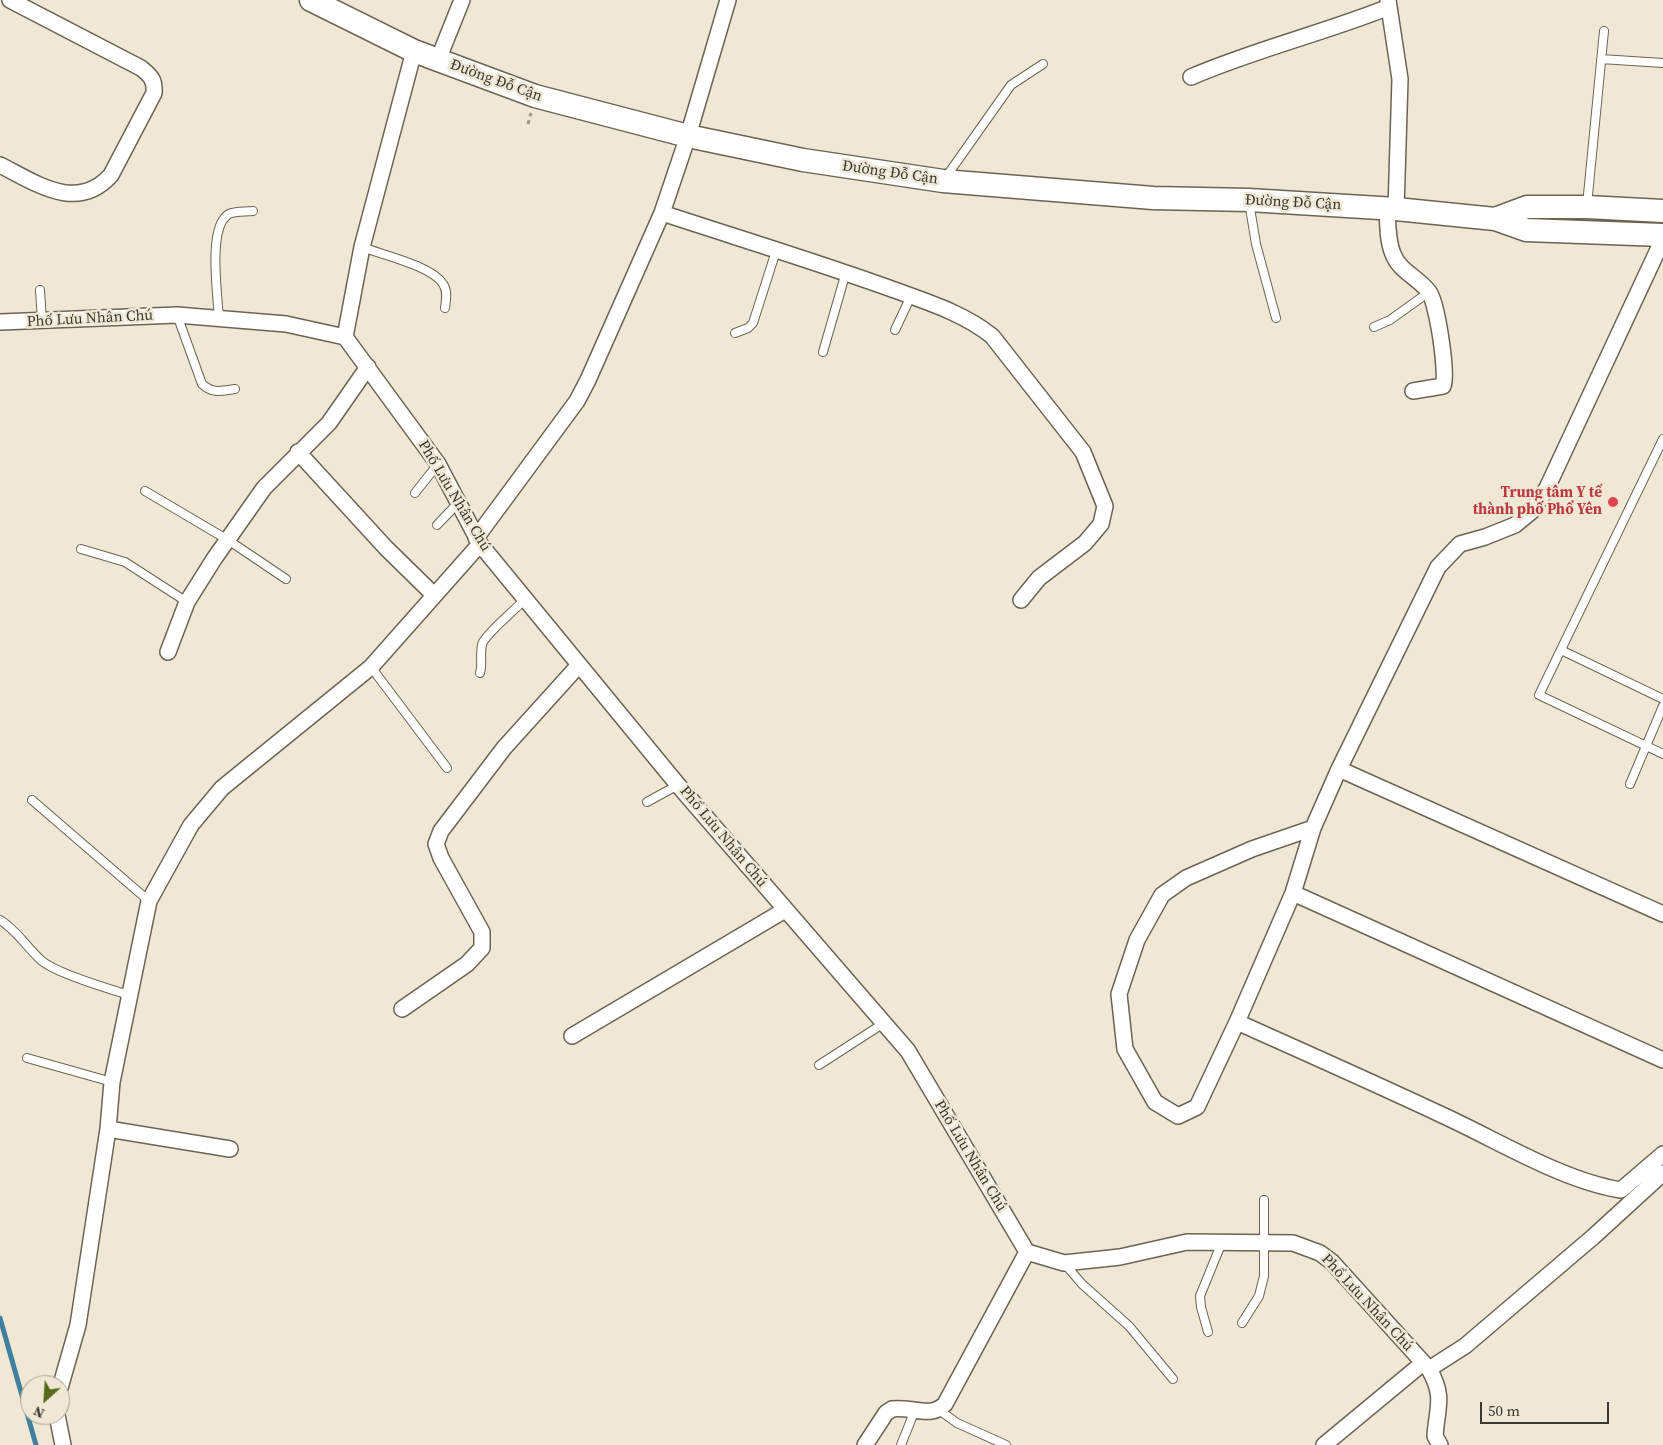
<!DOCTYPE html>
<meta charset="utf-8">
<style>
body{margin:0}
#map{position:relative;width:1663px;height:1445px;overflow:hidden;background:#f0e8d5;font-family:"Source Serif 4",serif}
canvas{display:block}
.north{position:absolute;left:20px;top:1375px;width:50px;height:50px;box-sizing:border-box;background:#f0e8d5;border:1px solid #a8a293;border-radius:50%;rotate:206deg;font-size:14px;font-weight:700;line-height:20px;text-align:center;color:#3b3831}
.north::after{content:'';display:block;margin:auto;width:18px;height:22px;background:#556b1b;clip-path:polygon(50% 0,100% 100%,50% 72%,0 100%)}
.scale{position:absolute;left:1480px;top:1402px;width:129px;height:22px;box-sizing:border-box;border:2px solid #3b3831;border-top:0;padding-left:6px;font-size:15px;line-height:18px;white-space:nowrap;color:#3b3831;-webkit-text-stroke:4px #f0e8d5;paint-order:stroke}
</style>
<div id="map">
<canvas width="1663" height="1445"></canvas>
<div class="north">N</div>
<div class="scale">50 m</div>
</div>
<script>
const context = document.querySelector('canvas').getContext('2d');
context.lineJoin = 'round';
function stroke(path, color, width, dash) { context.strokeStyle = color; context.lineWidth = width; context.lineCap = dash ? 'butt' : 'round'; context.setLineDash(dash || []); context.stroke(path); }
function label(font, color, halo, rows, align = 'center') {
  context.font = font + ' "Source Serif 4",serif'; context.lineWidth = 5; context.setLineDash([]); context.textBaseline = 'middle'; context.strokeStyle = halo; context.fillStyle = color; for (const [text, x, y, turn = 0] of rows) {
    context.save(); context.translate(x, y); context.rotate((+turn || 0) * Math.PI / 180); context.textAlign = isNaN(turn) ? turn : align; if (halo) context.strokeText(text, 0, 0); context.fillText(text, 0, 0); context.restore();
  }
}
stroke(new Path2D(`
 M 0,1318 L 36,1445`), '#417f9e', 5);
const lane = new Path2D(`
 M 1601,59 L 1663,63
 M 946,177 L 1011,85 L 1043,64
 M 1249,202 L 1256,244 L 1276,318
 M 1587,205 L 1604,31
 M 362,247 C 383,255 432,266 443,284 C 448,291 446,300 445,308
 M 40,290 L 42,322
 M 177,315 L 202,384 C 213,394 221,391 235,389
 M 219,319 C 218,297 207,226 229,214 C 235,211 246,212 253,211
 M 1374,327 L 1390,320 L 1429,292
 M 895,330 L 911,296
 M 735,333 L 748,328 L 753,323 L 776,251
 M 823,352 L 846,272
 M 1663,439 L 1539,695 L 1663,754
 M 145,491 L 228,540 L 286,579
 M 415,493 L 438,464
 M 437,525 L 458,503
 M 81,549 L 125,562 L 187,602
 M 1561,650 L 1663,699
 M 371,667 L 447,768
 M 480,673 C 483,663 479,650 483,642 C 490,630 515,610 525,599
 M 1630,784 L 1663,706
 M 32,800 L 149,901
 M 647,802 L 678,785
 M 0,920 C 17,930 27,948 42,961 C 56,973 109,989 129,995
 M 27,1058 L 112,1082
 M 819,1065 L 884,1023
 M 1064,1263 L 1082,1284 L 1129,1326 L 1173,1379
 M 1242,1323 L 1259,1296 L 1264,1276 L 1264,1200
 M 1208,1332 L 1201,1307 L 1200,1296 L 1222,1242
 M 939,1410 L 957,1423 L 1006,1445
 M 901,1445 L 915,1410`);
const street = new Path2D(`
 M 1388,0 L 1400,79 L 1396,209
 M 438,60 L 462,0
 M 1191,77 C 1256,49 1324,33 1389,7
 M 0,165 C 36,183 77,213 111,175 L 154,93 C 155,80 151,76 141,68 L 10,0
 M 1387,208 C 1388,223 1387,240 1393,254 C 1400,272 1418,277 1429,292 C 1437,302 1448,375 1443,386 L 1413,391
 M 662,213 C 738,238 814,261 889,288 C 924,301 962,312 992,336 L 1083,452 L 1105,506 L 1101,524 L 1085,543 L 1039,578 L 1021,600
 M 0,322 L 177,315 L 286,324 L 345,337 L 438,464 L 480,544 L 678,785 L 908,1051 L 1027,1252 L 1064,1263 L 1120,1257 L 1187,1242 L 1293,1243 L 1320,1253 L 1332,1262 L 1429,1369 C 1445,1397 1437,1407 1435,1436 L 1440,1445
 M 345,337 L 362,247 L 414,51
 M 298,452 L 386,548 L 434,595
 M 476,538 L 577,401 L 588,380 L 662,213 L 688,136 L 728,0
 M 168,652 L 187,602 L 214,559 L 264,488 L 329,423 L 368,367
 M 1339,769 L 1663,914
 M 1313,828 L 1252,849 L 1186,878 L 1162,895 L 1137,940 L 1119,994 L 1125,1049 L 1155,1102 L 1178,1116 L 1197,1107 L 1237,1022 L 1293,893 L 1313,828 L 1339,769 L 1438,567 L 1460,544 L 1485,537 L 1515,525 L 1532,511 L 1547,488 L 1663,239
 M 1293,893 L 1663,1060
 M 402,1009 L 467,964 L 482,948 L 482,932 L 441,858 L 436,844 L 441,831 L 504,748 L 579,665
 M 1237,1022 C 1306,1053 1374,1083 1442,1115 C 1497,1140 1563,1181 1621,1190 L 1663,1154
 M 572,1036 L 785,910
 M 108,1129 L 230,1149
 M 1429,1369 L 1465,1346 L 1593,1237 L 1663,1173
 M 60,1388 L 78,1325 L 108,1129 L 112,1082 L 149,901 L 191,825 L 222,788 L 371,667 L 480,544
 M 57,1415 L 63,1445
 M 865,1445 L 886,1413 L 892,1409 C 911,1406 931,1419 945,1404 L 1027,1252
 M 1324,1445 L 1423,1363`);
const secondary = new Path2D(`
 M 311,0 L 414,51 L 535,96 L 688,136 L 803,160 L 943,181 L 1153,198 L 1249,200 L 1396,209 L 1495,219 L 1526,230 L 1663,235
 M 1495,219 L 1527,207 L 1587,207 L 1663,211`);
stroke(lane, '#6b6453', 10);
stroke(street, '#6b6453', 18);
stroke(secondary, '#6b6453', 25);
stroke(new Path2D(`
 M 528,124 L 531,113`), '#9f998b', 3, [4, 4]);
stroke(lane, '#fff', 8);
stroke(street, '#fff', 15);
stroke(secondary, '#fff', 22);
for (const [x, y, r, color] of [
 [1613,502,6,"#e0444e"]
]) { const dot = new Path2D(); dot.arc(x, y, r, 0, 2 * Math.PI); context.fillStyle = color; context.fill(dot); stroke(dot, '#f0e8d5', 2); }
label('15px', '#3b3831', '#f0e8d5', [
 ["Đường Đỗ Cận",496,81,20],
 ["Đường Đỗ Cận",890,173,8],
 ["Đường Đỗ Cận",1293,203,3],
 ["Phố Lưu Nhân Chú",90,319,-3],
 ["Phố Lưu Nhân Chú",454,496,59],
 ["Phố Lưu Nhân Chú",723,837,50],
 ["Phố Lưu Nhân Chú",970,1156,59],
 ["Phố Lưu Nhân Chú",1367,1303,47]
]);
label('bold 15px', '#be3a42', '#f0e8d5', [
 ["Trung tâm Y tế",1602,493],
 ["thành phố Phổ Yên",1602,510]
], 'right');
</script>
